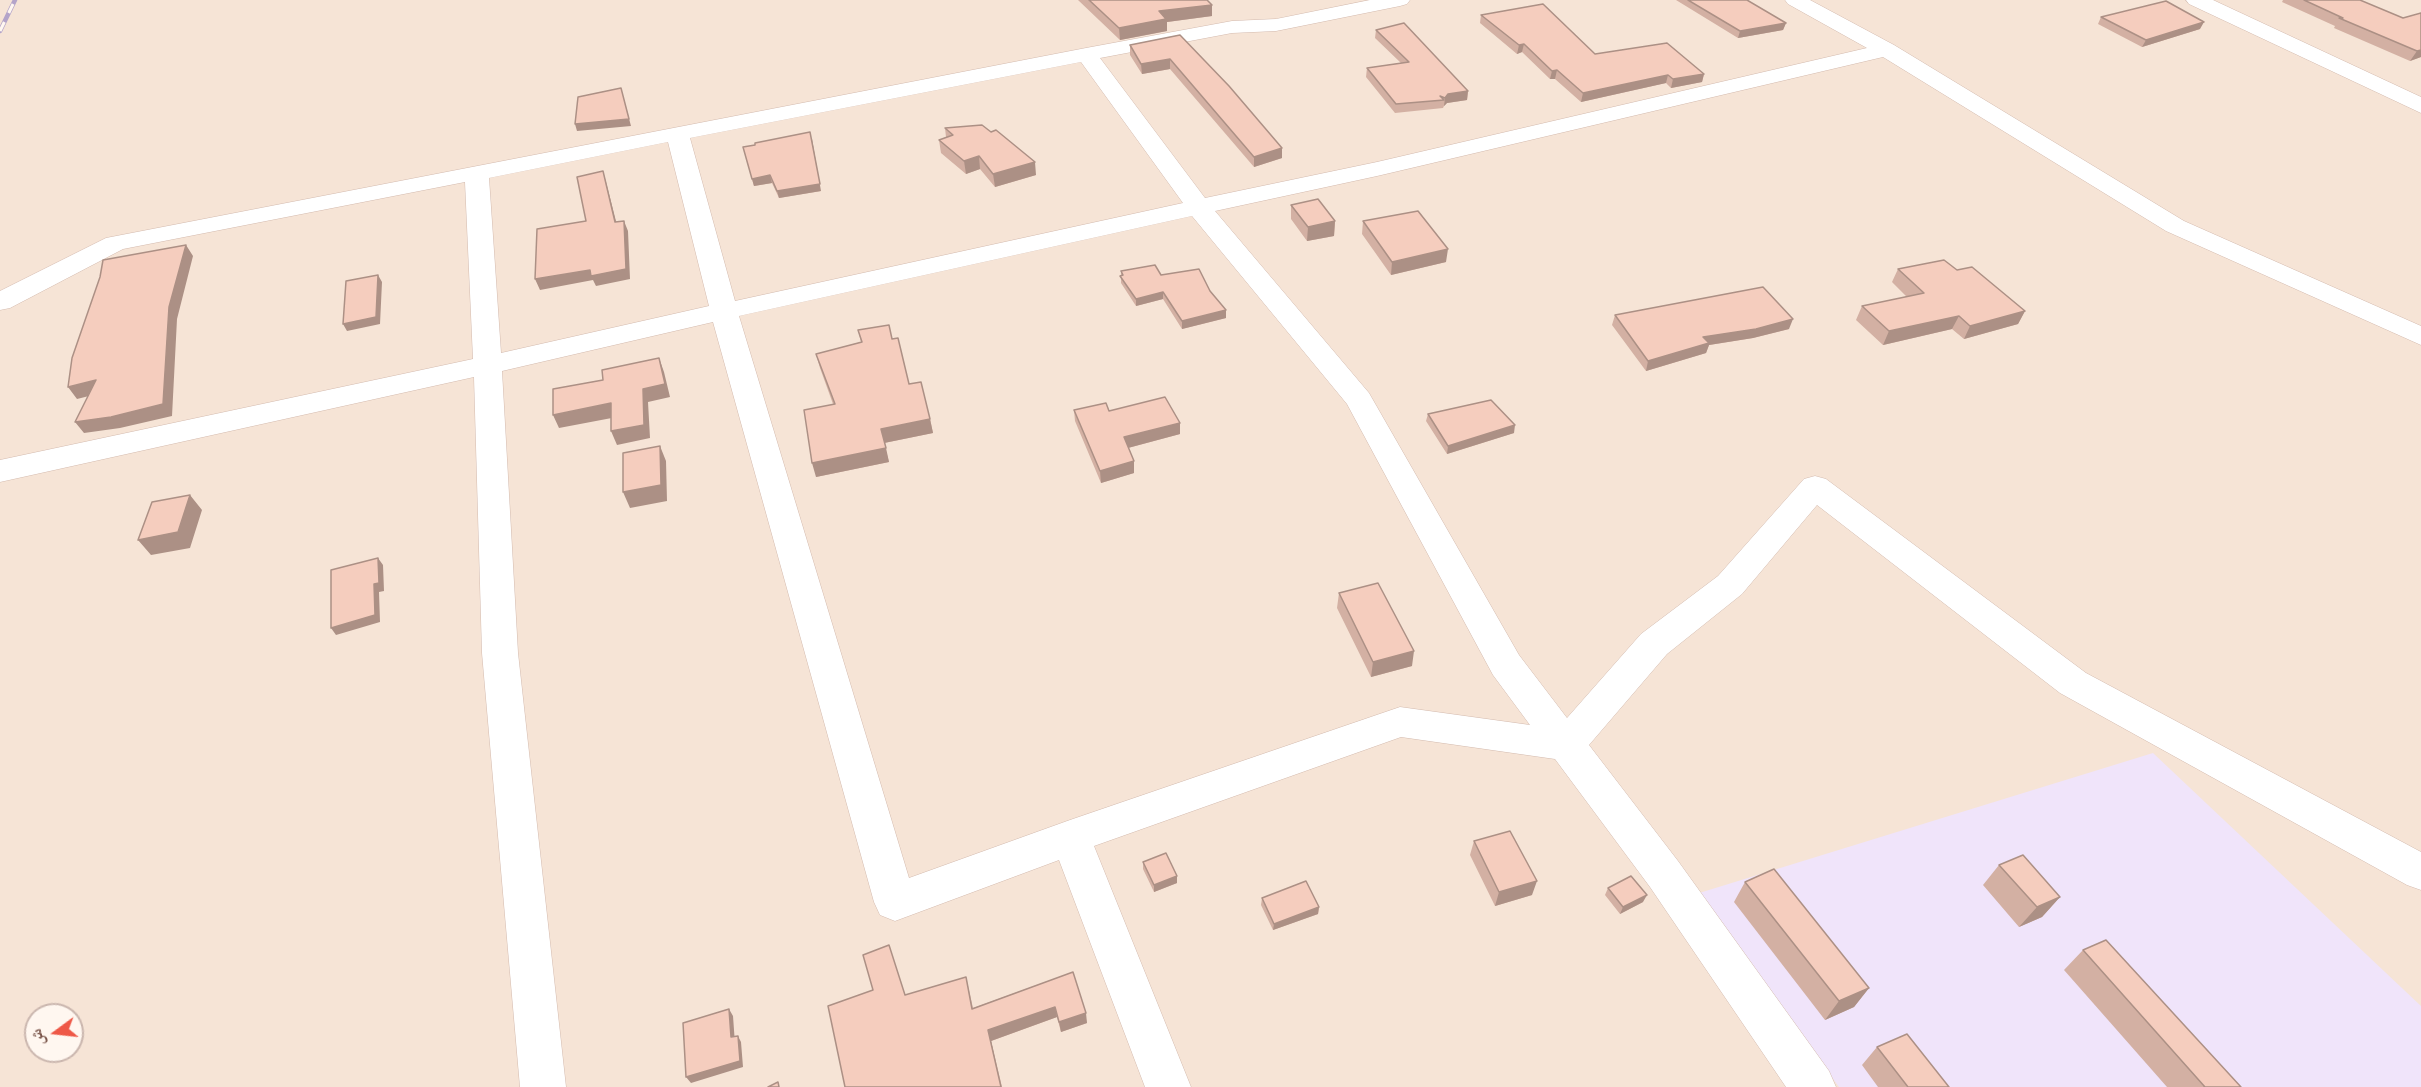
<!DOCTYPE html>
<meta charset="utf-8">
<style>
body{margin:0}
#map{position:relative;width:2421px;height:1087px;overflow:hidden;background:#fef3e8;font-family:Overpass,"Noto Naskh Arabic",sans-serif}
canvas{display:block}
.north{position:absolute;left:24px;top:1003px;width:60px;height:60px;box-sizing:border-box;background:#fff7f0;border:2px solid #cab6ae;border-radius:50%;rotate:255deg;font-size:16px;font-weight:700;line-height:24px;text-align:center;color:#7a554a}
.north::after{content:'';display:block;margin:auto;width:21px;height:27px;background:#ee5847;clip-path:polygon(50% 0,100% 100%,50% 72%,0 100%)}
</style>
<div id="map">
<canvas width="2421" height="1087"></canvas>
<div class="north">ش</div>
</div>
<script>
const context = document.querySelector('canvas').getContext('2d');
context.lineJoin = 'round';
function fillPath(path, color) { context.fillStyle = color; context.fill(path, 'evenodd'); }
function stroke(path, color, width, dash) { context.strokeStyle = color; context.lineWidth = width; context.lineCap = dash ? 'butt' : 'round'; context.setLineDash(dash || []); context.stroke(path); }
fillPath(new Path2D(`
 M 0,0 L 2421,0 L 2421,1087 L 0,1087 ZM 36,1015 L 72,1015 L 72,1051 L 36,1051 Z`), '#f6e4d6');
fillPath(new Path2D(`
 M 2153,753 L 2421,1006 L 2421,1087 L 1839,1087 L 1696,894 Z`), '#f0e4fa');
const minor = new Path2D(`
 M 1370,0 L 1410,0 L 1407,4 L 1400,6 L 1276,31 L 1232,33 L 1100,58 L 1205,198 L 1377,162 L 1867,48 L 1788,4 L 1785,0 L 1810,0 L 1894,45 L 2184,221 L 2421,326 L 2421,345 L 2166,231 L 1883,57 L 1377,176 L 1215,211 L 1369,393 L 1519,655 L 1567,718 L 1641,634 L 1718,576 L 1804,479 L 1815,476 L 1826,479 L 2086,673 L 2421,852 L 2421,890 L 2407,885 L 2060,693 L 1817,505 L 1742,594 L 1667,654 L 1589,745 L 1678,861 L 1829,1071 L 1836,1087 L 1786,1087 L 1650,887 L 1555,759 L 1401,737 L 1094,846 L 1191,1087 L 1145,1087 L 1059,860 L 895,921 L 880,915 L 874,902 L 713,322 L 502,371 L 518,653 L 566,1087 L 520,1087 L 482,653 L 474,377 L 0,482 L 0,460 L 473,359 L 465,182 L 123,249 L 10,308 L 0,310 L 0,291 L 106,238 L 1086,48 L 1232,21 L 1276,19 ZM 1081,62 L 1183,203 L 735,301 L 690,138 ZM 668,142 L 709,306 L 501,353 L 489,178 ZM 1192,216 L 1347,404 L 1493,675 L 1530,725 L 1400,707 L 1070,820 L 909,878 L 739,316 Z
 M 2186,0 L 2213,0 L 2421,97 L 2421,113 L 2189,4 Z`);
stroke(minor, '#d4bbaf', 1);
fillPath(minor, '#fff');
const rail = new Path2D(`
 M 0,31 L 15,0`);
stroke(rail, '#b4a4c9', 4.5);
stroke(rail, '#fff7f0', 3, [10]);
fillPath(new Path2D(`
 M 1078,0 L 1207,0 L 1212,5 L 1212,16 L 1167,22 L 1167,31 L 1120,40 Z
 M 1676,0 L 1747,0 L 1786,23 L 1783,30 L 1738,38 Z
 M 2283,0 L 2360,0 L 2403,18 L 2421,13 L 2421,57 L 2410,61 L 2334,28 L 2335,26 L 2282,2 Z
 M 1481,15 L 1595,54 L 1704,74 L 1702,82 L 1671,88 L 1666,83 L 1581,102 L 1555,79 L 1550,79 L 1522,52 L 1517,54 L 1480,23 Z
 M 2101,17 L 2200,29 L 2142,47 L 2098,24 Z
 M 1376,30 L 1468,91 L 1467,100 L 1447,103 L 1444,106 L 1443,108 L 1395,113 L 1366,77 L 1367,68 L 1401,63 L 1375,38 Z
 M 1180,35 L 1282,158 L 1254,167 L 1170,69 L 1142,74 L 1130,55 L 1130,45 Z
 M 945,128 L 1036,175 L 995,187 L 980,169 L 966,174 L 941,153 L 939,140 L 946,137 Z
 M 743,147 L 821,191 L 779,198 L 772,183 L 754,186 Z
 M 1291,205 L 1335,221 L 1334,236 L 1307,241 L 1291,219 Z
 M 1363,221 L 1446,262 L 1391,275 L 1362,234 Z
 M 1898,269 L 1957,270 L 2025,311 L 2018,324 L 1964,339 L 1952,329 L 1883,345 L 1856,320 L 1862,306 L 1907,297 L 1892,282 Z
 M 1121,271 L 1161,275 L 1210,291 L 1226,310 L 1226,318 L 1182,329 L 1163,299 L 1136,306 L 1121,283 Z
 M 1615,315 L 1789,329 L 1753,338 L 1709,345 L 1706,353 L 1646,371 L 1612,325 Z
 M 858,330 L 892,339 L 909,384 L 930,419 L 933,433 L 884,443 L 889,462 L 816,477 L 833,404 L 820,368 L 816,354 L 861,342 Z
 M 1074,410 L 1109,411 L 1180,423 L 1180,434 L 1128,448 L 1134,461 L 1134,473 L 1101,483 L 1075,421 Z
 M 1428,414 L 1514,433 L 1447,454 L 1426,421 Z
 M 1339,593 L 1412,666 L 1371,677 L 1337,608 Z
 M 1474,841 L 1532,895 L 1495,906 L 1470,855 Z
 M 1143,862 L 1177,876 L 1177,883 L 1154,892 L 1143,869 Z
 M 1999,865 L 2060,897 L 2042,917 L 2019,927 L 1983,885 Z
 M 1745,882 L 1869,988 L 1854,1007 L 1825,1020 L 1734,902 Z
 M 1608,888 L 1643,902 L 1620,914 L 1605,895 Z
 M 1262,898 L 1319,907 L 1318,914 L 1273,930 L 1261,905 Z
 M 2083,950 L 2241,1087 L 2167,1087 L 2064,970 Z
 M 1073,972 L 1087,1023 L 1061,1032 L 1057,1017 L 991,1041 L 1002,1087 L 845,1087 L 905,995 L 966,977 L 973,1008 Z
 M 1877,1047 L 1949,1087 L 1878,1087 L 1862,1065 Z`), '#d3b0a3');
fillPath(new Path2D(`
 M 1212,5 L 1212,16 L 1167,22 L 1167,31 L 1120,40 L 1119,28 L 1159,11 Z
 M 2204,22 L 2200,29 L 2142,47 L 2146,40 Z
 M 1786,23 L 1783,30 L 1738,38 L 1740,31 Z
 M 1524,44 L 1522,52 L 1517,54 L 1519,45 Z
 M 2421,50 L 2421,57 L 2410,61 L 2417,51 Z
 M 1170,59 L 1170,69 L 1142,74 L 1141,64 Z
 M 1557,70 L 1555,79 L 1550,79 L 1552,71 Z
 M 1704,74 L 1702,82 L 1671,88 L 1673,79 Z
 M 1668,75 L 1666,83 L 1581,102 L 1583,93 Z
 M 621,88 L 631,126 L 577,131 L 575,124 Z
 M 1468,91 L 1467,100 L 1447,103 L 1444,106 L 1445,98 L 1448,94 Z
 M 812,139 L 821,191 L 779,198 L 777,191 Z
 M 1282,148 L 1282,158 L 1254,167 L 1254,157 Z
 M 979,156 L 980,169 L 966,174 L 964,161 Z
 M 1035,162 L 1036,175 L 995,187 L 993,174 Z
 M 603,171 L 606,182 L 619,233 L 615,222 Z
 M 770,175 L 772,183 L 754,186 L 752,179 Z
 M 624,221 L 628,231 L 630,279 L 596,286 L 593,280 L 540,290 L 535,279 L 590,270 Z
 M 1335,221 L 1334,236 L 1307,241 L 1308,227 Z
 M 186,245 L 193,256 L 177,319 L 172,416 L 120,428 L 84,433 L 75,422 L 169,307 Z
 M 1448,249 L 1446,262 L 1391,275 L 1392,262 Z
 M 378,275 L 382,282 L 380,324 L 347,331 L 343,324 Z
 M 1163,292 L 1163,299 L 1136,306 L 1136,299 Z
 M 1226,310 L 1226,318 L 1182,329 L 1182,321 Z
 M 2025,311 L 2018,324 L 1964,339 L 1970,326 Z
 M 1959,316 L 1952,329 L 1883,345 L 1889,331 Z
 M 1793,319 L 1789,329 L 1753,338 L 1709,345 L 1706,353 L 1646,371 L 1648,361 L 1703,337 Z
 M 659,358 L 664,372 L 670,397 L 648,402 L 650,438 L 617,445 L 611,431 L 643,389 Z
 M 96,380 L 105,392 L 77,399 L 68,387 Z
 M 611,403 L 617,417 L 559,428 L 553,415 Z
 M 930,419 L 933,433 L 884,443 L 881,429 Z
 M 1180,423 L 1180,434 L 1124,449 L 1124,437 Z
 M 1515,425 L 1514,433 L 1447,454 L 1448,446 Z
 M 660,446 L 666,461 L 667,501 L 630,508 L 623,492 Z
 M 886,448 L 889,462 L 816,477 L 812,463 Z
 M 1134,461 L 1134,473 L 1101,483 L 1100,471 Z
 M 190,495 L 202,510 L 190,548 L 151,555 L 138,540 Z
 M 378,558 L 383,565 L 384,591 L 379,592 L 380,622 L 336,635 L 331,628 L 374,584 Z
 M 1414,651 L 1412,666 L 1371,677 L 1373,662 Z
 M 1177,876 L 1177,883 L 1154,892 L 1154,885 Z
 M 1537,881 L 1532,895 L 1495,906 L 1499,892 Z
 M 1647,895 L 1643,902 L 1620,914 L 1623,907 Z
 M 2060,897 L 2042,917 L 2019,927 L 2037,907 Z
 M 1319,907 L 1318,914 L 1273,930 L 1274,924 Z
 M 1869,988 L 1854,1007 L 1825,1020 L 1839,1001 Z
 M 1055,1007 L 1057,1017 L 991,1041 L 1001,1087 L 988,1030 Z
 M 729,1009 L 733,1016 L 735,1044 L 731,1037 Z
 M 1086,1013 L 1087,1023 L 1061,1032 L 1059,1022 Z
 M 738,1036 L 741,1042 L 743,1067 L 691,1083 L 686,1077 Z`), '#ac9085');
const building = new Path2D(`
 M 1089,0 L 1207,0 L 1212,5 L 1159,11 L 1166,19 L 1119,28 Z
 M 1688,0 L 1747,0 L 1786,23 L 1740,31 Z
 M 2304,0 L 2360,0 L 2403,18 L 2421,13 L 2421,50 L 2417,51 L 2339,18 L 2343,18 Z
 M 2166,1 L 2204,22 L 2146,40 L 2101,17 Z
 M 1543,4 L 1595,54 L 1667,43 L 1704,74 L 1673,79 L 1668,75 L 1583,93 L 1557,70 L 1552,71 L 1524,44 L 1519,45 L 1481,15 Z
 M 1404,23 L 1468,91 L 1448,94 L 1445,98 L 1440,96 L 1444,100 L 1396,104 L 1367,68 L 1409,62 L 1376,30 Z
 M 1180,35 L 1229,86 L 1282,148 L 1254,157 L 1170,59 L 1141,64 L 1130,45 Z
 M 621,88 L 629,119 L 575,124 L 578,97 Z
 M 982,125 L 991,132 L 996,130 L 1035,162 L 993,174 L 979,156 L 964,161 L 939,140 L 953,135 L 945,128 Z
 M 810,132 L 820,184 L 777,191 L 770,175 L 752,179 L 743,147 L 755,145 L 755,143 Z
 M 603,171 L 615,222 L 624,221 L 626,269 L 591,276 L 590,270 L 535,279 L 537,229 L 586,221 L 577,177 Z
 M 1318,199 L 1335,221 L 1308,227 L 1291,205 Z
 M 1418,211 L 1448,249 L 1392,262 L 1363,221 Z
 M 186,245 L 169,307 L 163,404 L 111,417 L 75,422 L 96,380 L 68,387 L 72,358 L 100,277 L 103,260 Z
 M 1944,260 L 1957,270 L 1972,267 L 2025,311 L 1970,326 L 1959,316 L 1889,331 L 1862,306 L 1924,293 L 1898,269 Z
 M 1155,265 L 1161,275 L 1199,269 L 1210,291 L 1226,310 L 1182,321 L 1163,292 L 1136,299 L 1120,276 L 1123,275 L 1121,271 Z
 M 378,275 L 376,317 L 343,324 L 346,281 Z
 M 1763,287 L 1793,319 L 1756,329 L 1703,337 L 1709,343 L 1648,361 L 1615,315 Z
 M 889,325 L 892,339 L 898,338 L 909,384 L 921,382 L 930,419 L 881,429 L 886,448 L 812,463 L 804,410 L 835,404 L 816,354 L 862,342 L 858,330 Z
 M 659,358 L 665,384 L 643,389 L 644,425 L 611,431 L 611,403 L 553,415 L 553,389 L 603,380 L 602,370 Z
 M 1165,397 L 1180,423 L 1124,437 L 1134,461 L 1100,471 L 1074,410 L 1106,403 L 1109,411 Z
 M 1491,400 L 1515,425 L 1448,446 L 1428,414 Z
 M 660,446 L 661,485 L 623,492 L 623,453 Z
 M 190,495 L 178,532 L 138,540 L 152,502 Z
 M 378,558 L 379,583 L 374,584 L 375,615 L 331,628 L 331,570 Z
 M 1378,583 L 1414,651 L 1373,662 L 1339,593 Z
 M 1510,831 L 1537,881 L 1499,892 L 1474,841 Z
 M 1166,853 L 1177,876 L 1154,885 L 1143,862 Z
 M 2023,855 L 2060,897 L 2037,907 L 1999,865 Z
 M 1774,869 L 1869,988 L 1839,1001 L 1745,882 Z
 M 1631,876 L 1647,895 L 1623,907 L 1608,888 Z
 M 1306,881 L 1319,907 L 1274,924 L 1262,898 Z
 M 2106,940 L 2241,1087 L 2204,1087 L 2205,1087 L 2083,950 Z
 M 889,945 L 905,995 L 966,977 L 972,1009 L 1073,972 L 1086,1013 L 1059,1022 L 1055,1007 L 988,1030 L 1001,1087 L 845,1087 L 828,1006 L 873,990 L 863,955 Z
 M 729,1009 L 731,1037 L 738,1036 L 740,1061 L 686,1077 L 683,1023 Z
 M 1907,1034 L 1949,1087 L 1908,1087 L 1877,1047 Z
 M 778,1082 L 779,1087 L 768,1087 Z`);
fillPath(building, '#f5cdbe');
stroke(building, '#ac9085', 1.5);
</script>
